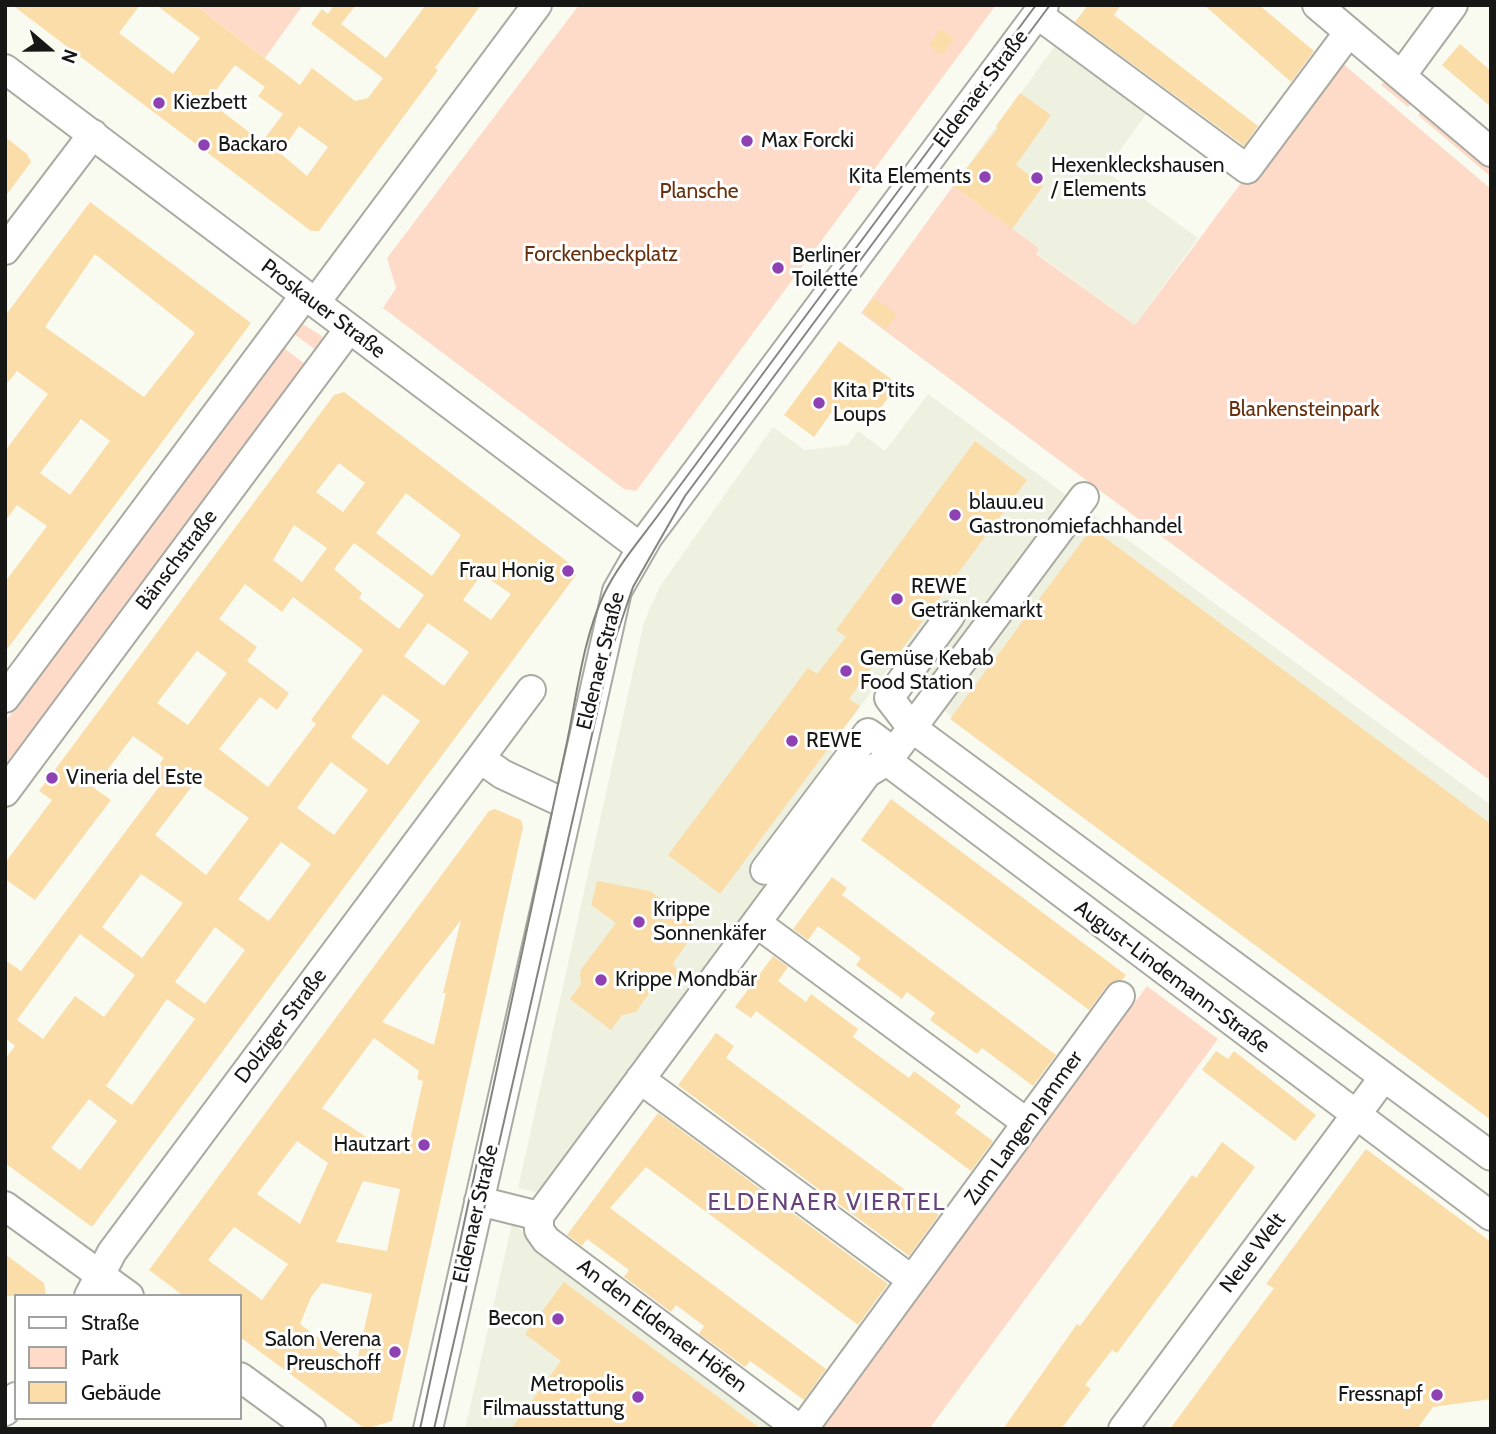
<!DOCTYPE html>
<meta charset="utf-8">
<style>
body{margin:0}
#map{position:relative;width:1496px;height:1434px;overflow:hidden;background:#f9fbf1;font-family:Cabin,sans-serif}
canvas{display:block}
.frame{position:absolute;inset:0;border:7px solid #171815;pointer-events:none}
.legend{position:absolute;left:14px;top:1294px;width:228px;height:126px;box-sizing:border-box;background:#fff;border:2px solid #a2a3a1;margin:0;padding:9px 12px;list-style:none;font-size:21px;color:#171815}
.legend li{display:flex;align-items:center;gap:14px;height:35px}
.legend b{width:35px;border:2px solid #a2a3a1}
.north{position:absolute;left:14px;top:14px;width:70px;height:70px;-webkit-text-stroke:5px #fff;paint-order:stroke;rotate:110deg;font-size:19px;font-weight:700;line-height:28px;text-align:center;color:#171815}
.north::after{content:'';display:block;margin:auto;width:24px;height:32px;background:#171815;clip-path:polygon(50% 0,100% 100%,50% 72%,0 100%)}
</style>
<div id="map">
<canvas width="1496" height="1434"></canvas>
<div class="frame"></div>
<ul class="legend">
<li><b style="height:9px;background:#fff"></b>Straße</li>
<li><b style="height:19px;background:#fedbc9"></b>Park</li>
<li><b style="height:19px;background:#fbdda9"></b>Gebäude</li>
</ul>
<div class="north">N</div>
</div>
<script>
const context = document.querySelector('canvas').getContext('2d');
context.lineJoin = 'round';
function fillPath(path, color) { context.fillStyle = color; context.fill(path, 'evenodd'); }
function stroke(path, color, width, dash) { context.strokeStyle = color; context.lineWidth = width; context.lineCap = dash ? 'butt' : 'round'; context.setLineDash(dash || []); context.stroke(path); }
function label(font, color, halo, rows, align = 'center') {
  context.font = font + ' Cabin,sans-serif'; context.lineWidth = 6; context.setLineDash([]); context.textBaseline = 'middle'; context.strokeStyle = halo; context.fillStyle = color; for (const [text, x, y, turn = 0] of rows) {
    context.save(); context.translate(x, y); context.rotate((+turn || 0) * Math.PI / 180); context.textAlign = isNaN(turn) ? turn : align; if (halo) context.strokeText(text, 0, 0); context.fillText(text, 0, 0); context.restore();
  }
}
fillPath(new Path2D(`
 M 1060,39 L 1152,106 L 1105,171 L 1198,238 L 1135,325 L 1036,253 L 1039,248 L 953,186 Z
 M 928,394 L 1491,805 L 1491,1117 L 888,669 L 829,749 L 855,769 L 539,1193 L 518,1188 L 644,622 L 660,586 L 773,427 L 805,450 L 848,445 L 858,431 L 885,451 Z
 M 512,1224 L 541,1245 L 787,1429 L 465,1429 Z`), '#eef1e0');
fillPath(new Path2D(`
 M 195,5 L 303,5 L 265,58 Z
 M 579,5 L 996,5 L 636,491 L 624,489 L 383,308 L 396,288 L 387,258 Z
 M 1335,57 L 1491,189 L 1491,781 L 861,313 L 953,186 L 1039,248 L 1036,254 L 1135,325 Z
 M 1385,80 L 1412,103 L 1408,107 L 1381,85 Z
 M 1422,111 L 1491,169 L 1491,177 L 1418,115 Z
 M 301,323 L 322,336 L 320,353 L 290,331 Z
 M 279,344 L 310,368 L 301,370 L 98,643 L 98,651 L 93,650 L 5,767 L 5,722 L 278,355 Z
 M 1147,986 L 1218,1039 L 929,1429 L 819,1429 Z`), '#fedbc9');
fillPath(new Path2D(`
 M 12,5 L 140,5 L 119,33 L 173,74 L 200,38 L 156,5 L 195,5 L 300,85 L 312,68 L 355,101 L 368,98 L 383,78 L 311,24 L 322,9 L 328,14 L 334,5 L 356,5 L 341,24 L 386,58 L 426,5 L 481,5 L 435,68 L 438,70 L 319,231 L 311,231 ZM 235,65 L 265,87 L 258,96 L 283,114 L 262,142 L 219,109 L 221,105 L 211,97 ZM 299,126 L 328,147 L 307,176 L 280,153 Z
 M 1088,5 L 1121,5 L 1114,15 L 1258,126 L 1244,146 L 1075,22 Z
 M 1204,5 L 1259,5 L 1314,51 L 1291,82 Z
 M 941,29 L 954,39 L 942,55 L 929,45 Z
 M 1460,44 L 1491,71 L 1491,107 L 1442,65 Z
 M 1020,93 L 1051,115 L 1016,165 L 1043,186 L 1012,229 L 953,186 L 998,128 L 996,126 Z
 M 5,137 L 27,154 L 31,162 L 5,197 Z
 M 90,202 L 251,323 L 5,652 L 5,582 L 47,526 L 17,505 L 5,521 L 5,451 L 48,394 L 17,371 L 5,386 L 5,316 ZM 95,254 L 195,333 L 144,397 L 45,327 ZM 81,419 L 110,441 L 70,495 L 40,473 Z
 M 874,298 L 897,314 L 886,329 L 863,312 Z
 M 839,341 L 898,384 L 868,426 L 836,406 L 814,437 L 784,415 Z
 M 344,392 L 573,566 L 576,575 L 92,1227 L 5,1163 L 5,1059 L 15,1046 L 5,1038 L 5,960 L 21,971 L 162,783 L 151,775 L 164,758 L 133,736 L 94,788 L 111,800 L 35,900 L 5,879 L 5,863 L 52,800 L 39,791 L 48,779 L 334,395 ZM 339,463 L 365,483 L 343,512 L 316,492 ZM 406,493 L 461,535 L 432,576 L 376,533 ZM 294,525 L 327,548 L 302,582 L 273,560 ZM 354,543 L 424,595 L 399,629 L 359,598 L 362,593 L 334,569 ZM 482,574 L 511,594 L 491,620 L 463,600 ZM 245,584 L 282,612 L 293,597 L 363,650 L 311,720 L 316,724 L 268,787 L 219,749 L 260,697 L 277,710 L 289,693 L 247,661 L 257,647 L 219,619 ZM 428,623 L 469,652 L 444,686 L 404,656 ZM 197,651 L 227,673 L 188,725 L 157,703 ZM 383,694 L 420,721 L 388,765 L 351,737 ZM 331,762 L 368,790 L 334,835 L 297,808 ZM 196,781 L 249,818 L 206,875 L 155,835 ZM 281,842 L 311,864 L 269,921 L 238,899 ZM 141,874 L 183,903 L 142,958 L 102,927 ZM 215,927 L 245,950 L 205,1004 L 175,982 ZM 80,934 L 135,975 L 104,1017 L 75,996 L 43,1039 L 17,1020 ZM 167,999 L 195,1019 L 132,1105 L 106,1086 ZM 89,1099 L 117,1121 L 80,1170 L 51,1148 Z
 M 975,441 L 1027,480 L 888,668 L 877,660 L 849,699 L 860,706 L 720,894 L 668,855 L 808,668 L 817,674 L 846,637 L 836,630 Z
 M 1092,528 L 1491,824 L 1491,1120 L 950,719 Z
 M 891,799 L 1126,975 L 1122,980 L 1107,986 L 1089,1010 L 861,840 Z
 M 495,809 L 521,820 L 523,827 L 392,1421 L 365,1429 L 240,1337 L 240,1296 L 184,1296 L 149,1270 L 489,811 ZM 461,920 L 443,993 L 446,993 L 434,1045 L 382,1022 ZM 374,1038 L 419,1071 L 417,1079 L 423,1081 L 408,1149 L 374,1142 L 322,1108 ZM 297,1141 L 328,1163 L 300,1224 L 257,1194 ZM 363,1181 L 400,1189 L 387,1251 L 336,1242 ZM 234,1227 L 288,1264 L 262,1300 L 208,1260 ZM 322,1283 L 372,1294 L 356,1366 L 300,1324 L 311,1297 Z
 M 832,877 L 847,888 L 842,895 L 1056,1055 L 1033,1086 L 982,1048 L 977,1054 L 945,1031 L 930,1020 L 935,1013 L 907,992 L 902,999 L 856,965 L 861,958 L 818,926 L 808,940 L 793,929 Z
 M 597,881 L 650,891 L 692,921 L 693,935 L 673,963 L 679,974 L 670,987 L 655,985 L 636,1012 L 622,1015 L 611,1030 L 570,999 L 581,984 L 580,971 L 616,923 L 591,905 Z
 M 773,956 L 788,967 L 778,981 L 806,1002 L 811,994 L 823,1003 L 858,1029 L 853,1037 L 909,1078 L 914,1071 L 961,1106 L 955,1113 L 993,1141 L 971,1171 L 756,1011 L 751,1018 L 735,1007 Z
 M 716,1033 L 734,1046 L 726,1058 L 939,1215 L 909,1256 L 678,1085 Z
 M 1216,1051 L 1228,1059 L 1234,1051 L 1316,1115 L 1295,1141 L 1202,1070 Z
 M 658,1113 L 888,1284 L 858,1325 L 646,1167 L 610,1208 L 826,1369 L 804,1400 L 750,1361 L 745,1367 L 712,1343 L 699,1334 L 704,1326 L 676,1305 L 671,1312 L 624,1277 L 629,1270 L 587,1239 L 582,1246 L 567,1235 Z
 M 1222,1142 L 1255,1167 L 1117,1353 L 1112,1350 L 1085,1385 L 1091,1389 L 1061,1429 L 1003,1429 L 1077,1324 L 1080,1326 L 1192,1175 L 1196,1178 Z
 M 1366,1149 L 1491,1242 L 1491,1399 L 1433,1407 L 1417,1429 L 1170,1429 L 1274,1288 L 1266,1284 Z
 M 5,1254 L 44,1283 L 46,1296 L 5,1296 Z
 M 564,1282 L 761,1429 L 511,1429 L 561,1361 L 525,1334 Z`), '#fbdda9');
const minor = new Path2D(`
 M 1317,5 L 1491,152
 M 1037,14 L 1247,169 L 1349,32
 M 5,69 L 641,548
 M 1401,76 L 1453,5
 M 5,250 L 93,134
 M 315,303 L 537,5
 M 950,616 L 889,698 L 912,728 L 1491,1156
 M 5,698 L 305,295
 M 481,759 L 502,774 L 566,804
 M 887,761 L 1491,1216
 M 5,792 L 349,329
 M 765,870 L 868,733 L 894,752
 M 758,924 L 1027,1123
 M 640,1079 L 912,1280
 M 479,1201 L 539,1216
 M 5,1206 L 129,1296
 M 89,1296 L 112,1252 L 531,690
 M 240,1377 L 311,1429
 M 5,1411 L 16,1397
 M 428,1429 L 617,591 L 648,537 L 1044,5
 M 799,1429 L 546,1240 L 539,1230 L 539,1216 L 867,773 L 887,761 L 894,752 L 1084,497
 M 803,1429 L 1120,996
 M 1123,1429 L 1384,1077`);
stroke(minor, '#a9aaa2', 32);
stroke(minor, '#fff', 28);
stroke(new Path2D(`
 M 420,1429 L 567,742 C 577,694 583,639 604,594 C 617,567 638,542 656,518 L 1036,5
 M 434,1429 L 611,651 L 633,587 L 685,496 L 1050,5`), '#83857e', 2);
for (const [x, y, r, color] of [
 [159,103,7,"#8e41b2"],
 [747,141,7,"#8e41b2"],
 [204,145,7,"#8e41b2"],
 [985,177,7,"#8e41b2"],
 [1037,178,7,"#8e41b2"],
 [778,268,7,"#8e41b2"],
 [819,403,7,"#8e41b2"],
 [955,515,7,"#8e41b2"],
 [568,571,7,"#8e41b2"],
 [897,599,7,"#8e41b2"],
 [846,671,7,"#8e41b2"],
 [792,741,7,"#8e41b2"],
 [52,778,7,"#8e41b2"],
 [639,922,7,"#8e41b2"],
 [601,980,7,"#8e41b2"],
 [424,1145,7,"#8e41b2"],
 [558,1319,7,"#8e41b2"],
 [395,1352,7,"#8e41b2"],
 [1437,1395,7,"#8e41b2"],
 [638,1397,7,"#8e41b2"]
]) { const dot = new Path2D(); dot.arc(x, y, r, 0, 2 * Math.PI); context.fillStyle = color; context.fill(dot); stroke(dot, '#fff', 2.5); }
label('21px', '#171815', '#fff', [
 ["Eldenaer Straße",981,89,-53],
 ["Proskauer Straße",323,309,37],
 ["Bänschstraße",177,560,-53],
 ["Eldenaer Straße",601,661,-76],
 ["August-Lindemann-Straße",1172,977,37],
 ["Dolziger Straße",281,1026,-53],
 ["Zum Langen Jammer",1024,1128,-54],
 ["Eldenaer Straße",476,1214,-77],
 ["Neue Welt",1253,1253,-53],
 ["An den Eldenaer Höfen",662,1326,37]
]);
label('21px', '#171815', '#fff', [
 ["Kiezbett",173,103],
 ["Max Forcki",761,141],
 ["Backaro",218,145],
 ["Hexenkleckshausen",1051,166],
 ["/ Elements",1051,190],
 ["Kita Elements",971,177,"right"],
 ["Berliner",792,256],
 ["Toilette",792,280],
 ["Kita P'tits",833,391],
 ["Loups",833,415],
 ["blauu.eu",969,503],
 ["Gastronomiefachhandel",969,527],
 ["Frau Honig",554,571,"right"],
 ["REWE",911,587],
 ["Getränkemarkt",911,611],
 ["Gemüse Kebab",860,659],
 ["Food Station",860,683],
 ["REWE",806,741],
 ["Vineria del Este",66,778],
 ["Krippe",653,910],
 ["Sonnenkäfer",653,934],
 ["Krippe Mondbär",615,980],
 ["Hautzart",410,1145,"right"],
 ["Becon",544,1319,"right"],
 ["Salon Verena",381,1340,"right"],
 ["Preuschoff",381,1364,"right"],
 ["Metropolis",624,1385,"right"],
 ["Filmausstattung",624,1409,"right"],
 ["Fressnapf",1423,1395,"right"]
], 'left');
label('21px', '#69310d', '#fff', [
 ["Plansche",699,192],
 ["Forckenbeckplatz",601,255],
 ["Blankensteinpark",1304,410]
]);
context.letterSpacing = '2px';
label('24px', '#68427b', '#fff', [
 ["ELDENAER VIERTEL",827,1203]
]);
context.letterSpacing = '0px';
</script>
